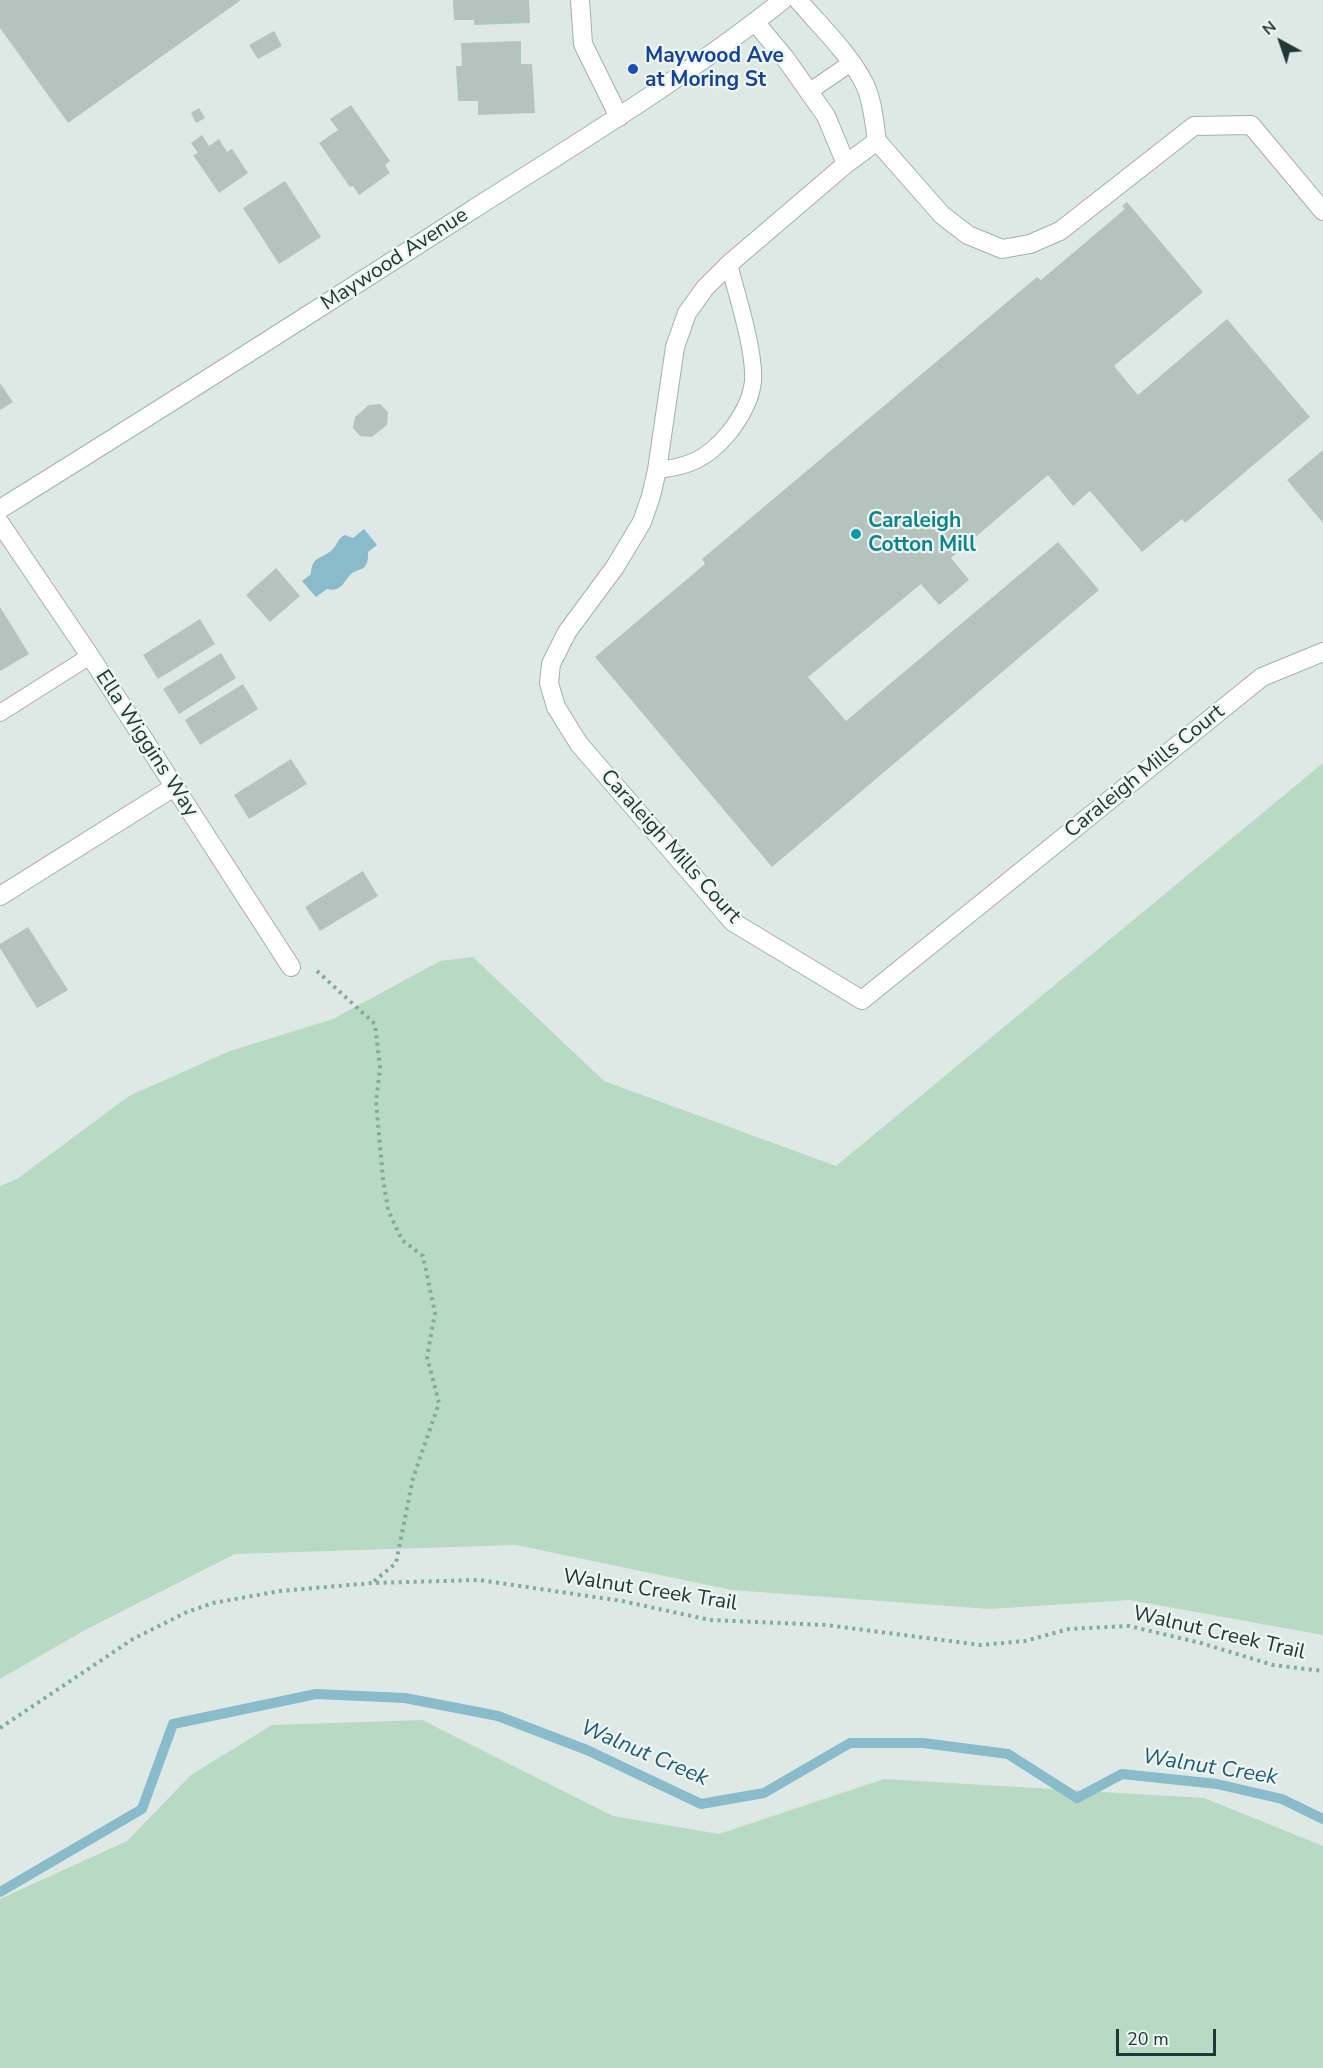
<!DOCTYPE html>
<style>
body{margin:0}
#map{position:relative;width:1323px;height:2068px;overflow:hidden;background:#dee9e5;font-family:"Nunito Sans",sans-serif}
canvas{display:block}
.north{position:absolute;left:1251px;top:12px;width:60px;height:60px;-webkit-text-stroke:4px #eef6f3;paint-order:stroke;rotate:320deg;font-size:16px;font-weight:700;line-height:24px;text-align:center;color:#213733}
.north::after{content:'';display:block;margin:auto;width:21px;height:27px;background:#213733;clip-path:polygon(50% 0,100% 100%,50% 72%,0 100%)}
.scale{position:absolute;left:1116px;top:2029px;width:100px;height:27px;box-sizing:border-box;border:3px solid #213733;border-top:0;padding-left:8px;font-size:18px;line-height:21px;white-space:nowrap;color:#213733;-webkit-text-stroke:4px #eef6f3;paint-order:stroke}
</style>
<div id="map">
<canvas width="1323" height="2068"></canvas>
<div class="north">N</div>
<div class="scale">20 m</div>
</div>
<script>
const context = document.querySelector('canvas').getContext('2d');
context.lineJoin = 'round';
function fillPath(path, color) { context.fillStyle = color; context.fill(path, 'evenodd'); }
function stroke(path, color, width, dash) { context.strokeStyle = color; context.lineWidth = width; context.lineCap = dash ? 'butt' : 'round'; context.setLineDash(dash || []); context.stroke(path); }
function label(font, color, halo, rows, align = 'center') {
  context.font = font + ' "Nunito Sans",sans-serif'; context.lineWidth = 4.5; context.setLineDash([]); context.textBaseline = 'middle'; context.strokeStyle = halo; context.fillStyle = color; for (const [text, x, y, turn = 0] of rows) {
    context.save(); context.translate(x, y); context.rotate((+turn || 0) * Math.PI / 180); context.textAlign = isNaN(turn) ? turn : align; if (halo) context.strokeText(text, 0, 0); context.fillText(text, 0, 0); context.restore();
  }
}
fillPath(new Path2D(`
 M 1323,763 L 1323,1635 L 1130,1600 L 989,1609 L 732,1590 L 516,1545 L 235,1554 L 85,1630 L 0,1679 L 0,1186 L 17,1179 L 129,1096 L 230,1051 L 333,1019 L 440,961 L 473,957 L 604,1081 L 836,1166 Z
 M 422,1720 L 613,1816 L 719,1834 L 884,1779 L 1204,1798 L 1323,1846 L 1323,2068 L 0,2068 L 0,1899 L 127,1841 L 191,1775 L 272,1725 Z`), '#b8d9c4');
fillPath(new Path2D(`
 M 364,529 L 377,545 L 368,552 C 369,574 358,566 349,576 C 342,585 340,592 327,589 L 316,597 L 302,581 L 311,574 C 312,555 321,560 332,550 C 338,544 337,539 345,535 L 353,538 Z`), '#89bbcb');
stroke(new Path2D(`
 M 0,1892 L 142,1809 L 173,1724 L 316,1694 L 405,1698 L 498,1716 L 587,1750 L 701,1804 L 764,1793 L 850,1743 L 923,1743 L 1008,1754 L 1077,1798 L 1122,1774 L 1217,1784 L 1282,1799 L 1323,1819`), '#89bbcb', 10);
fillPath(new Path2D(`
 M 0,0 L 241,0 L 68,123 L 0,28 Z
 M 453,0 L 529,0 L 530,23 L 474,25 L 474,20 L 454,20 Z
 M 274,31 L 282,46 L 258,59 L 249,45 Z
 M 521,41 L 521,64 L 532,64 L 535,113 L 478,115 L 478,101 L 458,101 L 456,66 L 462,66 L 461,43 Z
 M 351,105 L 390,161 L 385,165 L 390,173 L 359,195 L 353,186 L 350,187 L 319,143 L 338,130 L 330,119 Z
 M 199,108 L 205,118 L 196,123 L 191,113 Z
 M 202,135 L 209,146 L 219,139 L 227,152 L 232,149 L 248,173 L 219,193 L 193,155 L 198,153 L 191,143 Z
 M 285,181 L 321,237 L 279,264 L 243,208 Z
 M 1127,202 L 1203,292 L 1114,366 L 1138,395 L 1227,319 L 1310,417 L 1185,523 L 1182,519 L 1142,552 L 1090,491 L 1073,506 L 1048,475 L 951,558 L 969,580 L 939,605 L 921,584 L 808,677 L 846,721 L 1058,542 L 1099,590 L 772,867 L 595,657 L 705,564 L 702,559 L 1037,277 L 1041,280 L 1125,209 L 1122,206 Z
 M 0,383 L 13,402 L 0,410 Z
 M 380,404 L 388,412 L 387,425 L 372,437 L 360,436 L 353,428 L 355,417 L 369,405 Z
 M 1323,450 L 1323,523 L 1287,480 Z
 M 276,568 L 300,596 L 270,622 L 246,595 Z
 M 0,607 L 29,654 L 0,671 Z
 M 200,619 L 215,644 L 158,679 L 143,655 Z
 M 221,653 L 236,678 L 179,714 L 163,689 Z
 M 243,684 L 258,709 L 200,745 L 185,720 Z
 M 291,759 L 307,784 L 249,819 L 234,795 Z
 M 363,871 L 378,896 L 320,931 L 305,907 Z
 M 28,927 L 68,990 L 37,1008 L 0,948 L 0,944 Z`), '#b4c3be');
const service = new Path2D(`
 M 810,91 L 851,63
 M 657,470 C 688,467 707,459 728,434 C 740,419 751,401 753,381 C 755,350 737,296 729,264
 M 0,713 L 90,656`);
const minor = new Path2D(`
 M 580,0 L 583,44 L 619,117
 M 798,0 C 821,27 850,54 865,85 C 873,102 874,122 877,141
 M 755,22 L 785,58 L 826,116 L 846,164
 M 1323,211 L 1251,125 L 1194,126 L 1060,231 L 1030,244 L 1002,249 L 968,235 L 942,215 L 877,141 L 846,164 L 729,264 L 705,288 L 687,313 L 675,347 L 657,470 L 651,496 L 642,522 L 615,567 L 567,632 L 551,664 L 549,683 L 556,707 L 579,744 L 733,922 L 862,1000 L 1262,677 L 1323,652
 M 0,523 L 90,656 L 291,967
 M 0,896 L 174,787`);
const secondary = new Path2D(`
 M 0,509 C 158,411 315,311 472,210 C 577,143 685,78 783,0`);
stroke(service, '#a2b0ac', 18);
stroke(minor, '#a2b0ac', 20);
stroke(secondary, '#9eb4ae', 20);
stroke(new Path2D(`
 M 317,971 L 375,1024 L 380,1068 L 376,1102 L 383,1178 L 388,1210 L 402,1240 L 423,1256 L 435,1313 L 427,1357 L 439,1403 L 413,1478 L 396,1563 L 372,1583
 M 0,1728 L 133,1639 L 187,1612 L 213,1603 L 280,1591 L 372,1583 L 479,1580 L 622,1601 L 710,1620 L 826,1625 L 981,1645 L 1025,1641 L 1069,1629 L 1129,1626 L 1201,1643 L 1273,1665 L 1323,1671`), '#81aba1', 4, [3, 4.5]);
stroke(service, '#fff', 16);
stroke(minor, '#fff', 18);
stroke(secondary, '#fff', 18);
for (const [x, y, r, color] of [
 [633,69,6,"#1a4fb4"],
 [856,534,6,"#0f9aa8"]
]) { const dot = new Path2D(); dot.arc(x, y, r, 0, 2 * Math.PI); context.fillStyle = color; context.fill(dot); stroke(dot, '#eef6f3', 2); }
label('bold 21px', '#164399', '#eef6f3', [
 ["Maywood Ave",645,57],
 ["at Moring St",645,81]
], 'left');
label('21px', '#213733', '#eef6f3', [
 ["Maywood Avenue",395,260,-33],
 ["Ella Wiggins Way",146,744,57],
 ["Caraleigh Mills Court",1145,772,-39],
 ["Caraleigh Mills Court",670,847,48],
 ["Walnut Creek Trail",650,1591,9],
 ["Walnut Creek Trail",1219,1634,13]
]);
label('bold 21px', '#0d838f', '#eef6f3', [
 ["Caraleigh",868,522],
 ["Cotton Mill",868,546]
], 'left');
label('italic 22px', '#1f5b6f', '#eef6f3', [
 ["Walnut Creek",644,1754,23],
 ["Walnut Creek",1210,1768,9]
]);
</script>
